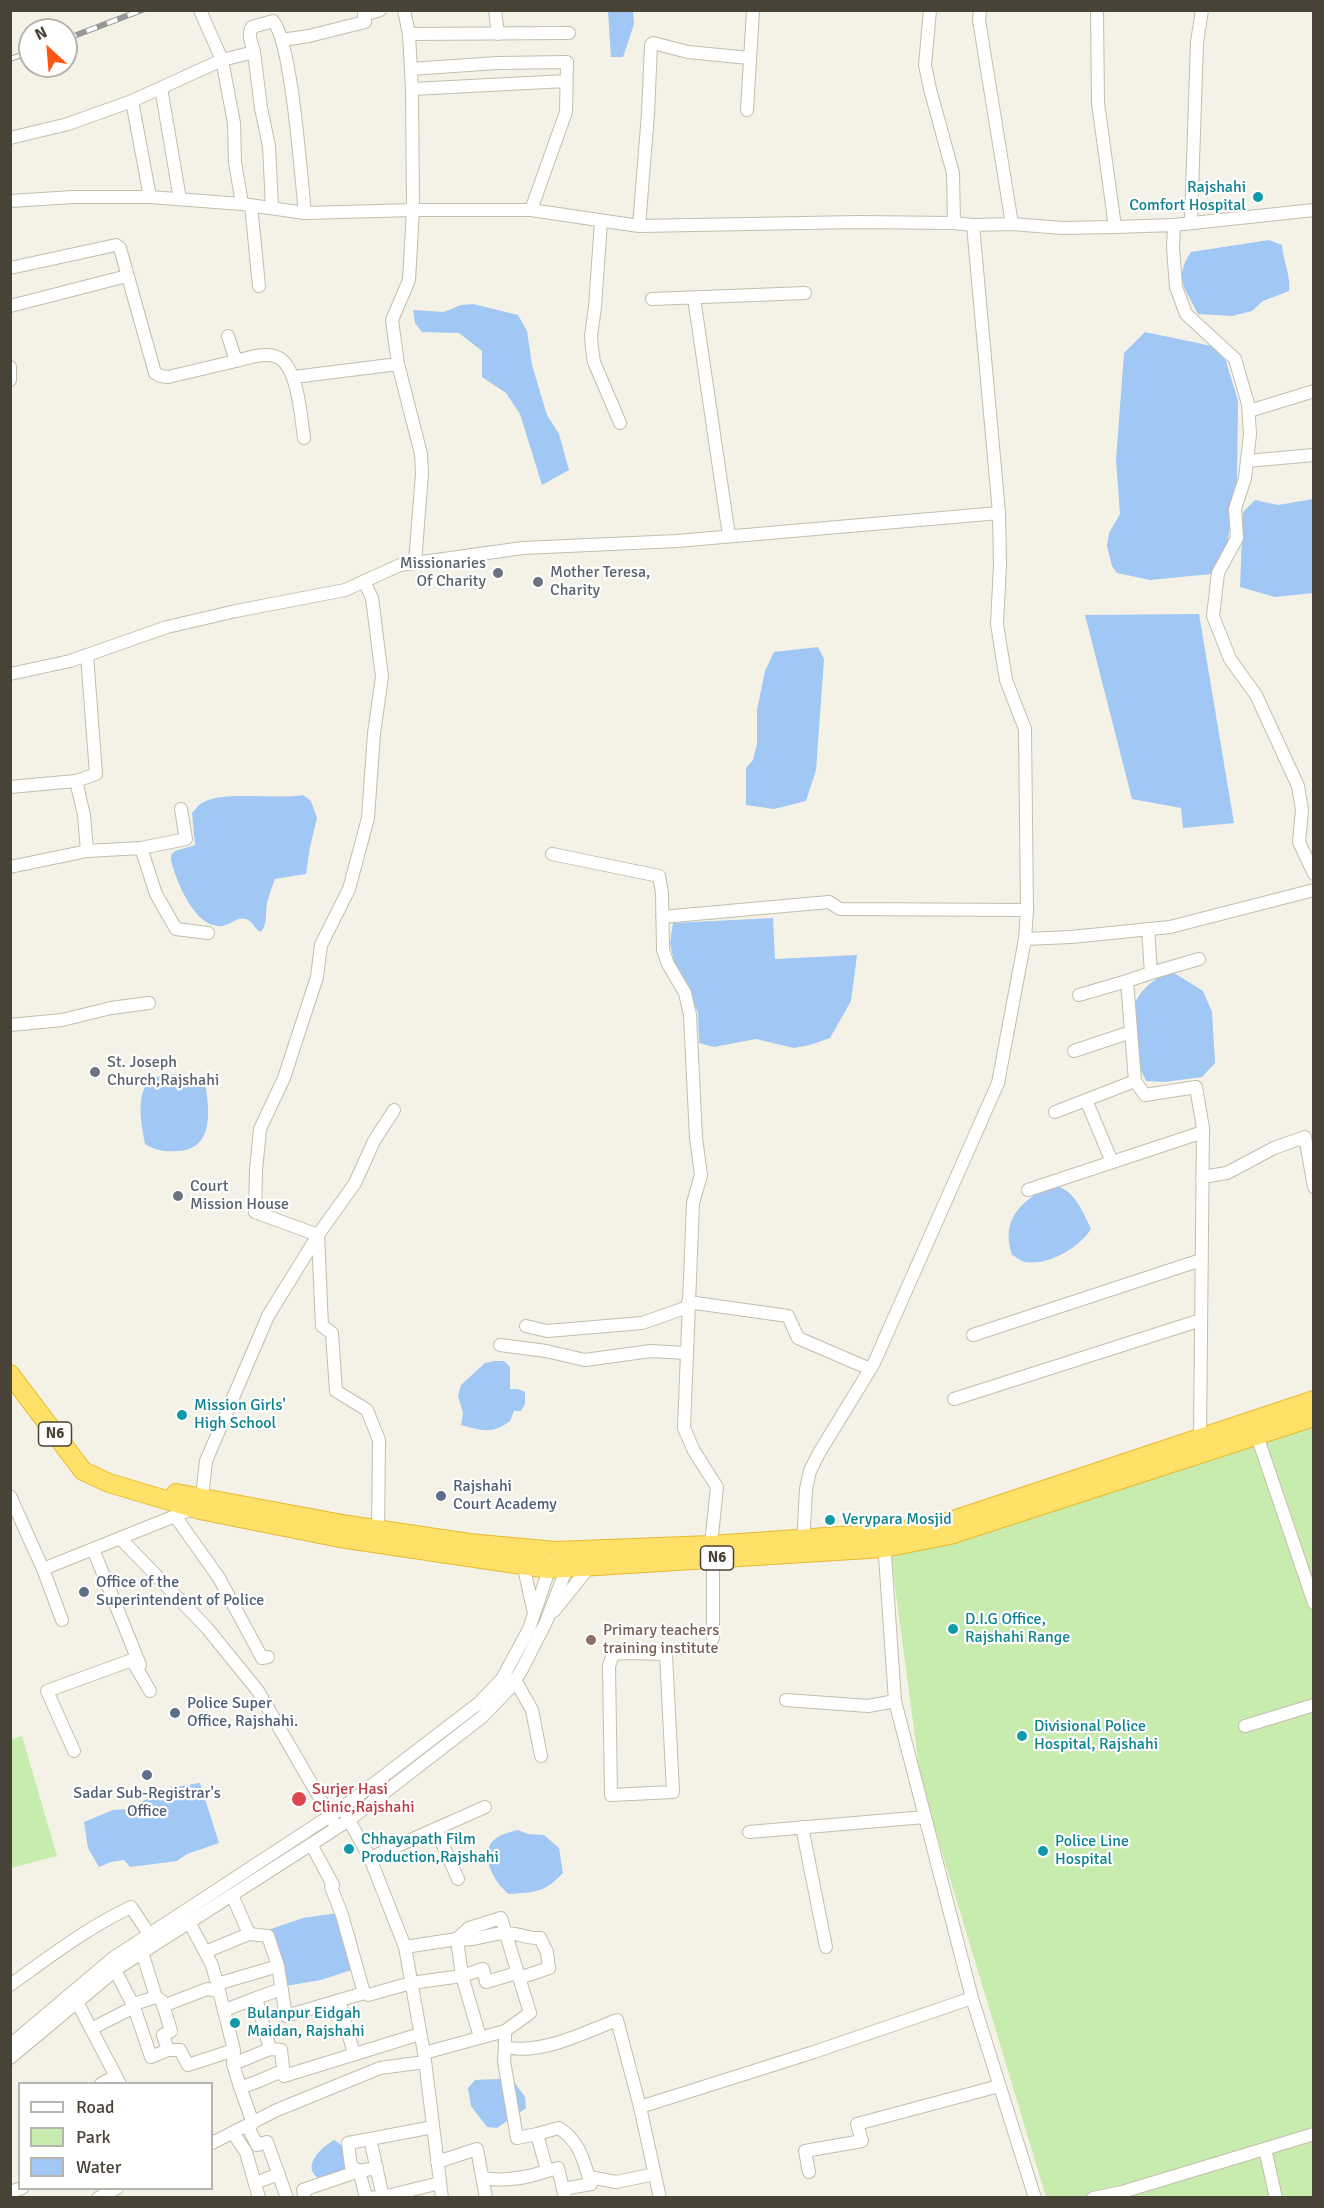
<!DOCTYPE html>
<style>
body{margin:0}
#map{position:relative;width:1324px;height:2208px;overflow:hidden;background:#f4f2e7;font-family:Signika,sans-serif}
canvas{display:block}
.frame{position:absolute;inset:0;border:12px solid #484336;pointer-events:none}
.legend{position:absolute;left:18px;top:2082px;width:195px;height:108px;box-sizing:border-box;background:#fff;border:2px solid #b6b4af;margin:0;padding:8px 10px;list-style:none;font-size:18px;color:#484336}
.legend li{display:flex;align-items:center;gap:12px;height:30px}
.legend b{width:30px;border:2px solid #b6b4af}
.north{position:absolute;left:18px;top:18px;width:60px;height:60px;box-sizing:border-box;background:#fff;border:2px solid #b6b4af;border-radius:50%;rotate:334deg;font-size:16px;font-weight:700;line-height:24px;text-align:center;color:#484336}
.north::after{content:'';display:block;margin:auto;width:21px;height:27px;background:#ff5514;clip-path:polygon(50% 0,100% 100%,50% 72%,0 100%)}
</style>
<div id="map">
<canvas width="1324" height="2208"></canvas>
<div class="frame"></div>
<ul class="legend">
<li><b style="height:8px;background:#fff"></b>Road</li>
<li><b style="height:16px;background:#c8ebae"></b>Park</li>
<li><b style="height:16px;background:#a1c7f4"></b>Water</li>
</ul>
<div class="north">N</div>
</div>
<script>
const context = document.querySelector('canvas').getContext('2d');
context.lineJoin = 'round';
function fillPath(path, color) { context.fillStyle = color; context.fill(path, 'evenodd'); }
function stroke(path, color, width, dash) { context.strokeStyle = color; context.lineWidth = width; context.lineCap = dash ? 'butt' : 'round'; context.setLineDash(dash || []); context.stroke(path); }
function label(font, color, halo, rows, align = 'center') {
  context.font = font + ' Signika,sans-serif'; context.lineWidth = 4.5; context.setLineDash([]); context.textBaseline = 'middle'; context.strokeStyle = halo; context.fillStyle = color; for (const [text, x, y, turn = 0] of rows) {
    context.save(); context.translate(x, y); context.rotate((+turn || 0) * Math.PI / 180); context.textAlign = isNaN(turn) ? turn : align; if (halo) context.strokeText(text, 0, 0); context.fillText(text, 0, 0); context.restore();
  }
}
fillPath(new Path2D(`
 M 1313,1420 L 1313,2197 L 1046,2197 L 933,1822 L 919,1767 L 891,1557 Z
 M 22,1736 L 57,1856 L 11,1868 L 11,1739 Z`), '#c8ebae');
fillPath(new Path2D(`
 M 608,11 L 633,11 L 634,24 L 623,57 L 611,57 Z
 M 1269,240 L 1282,245 C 1283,260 1291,276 1289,291 L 1263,301 L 1252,311 L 1232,316 L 1198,314 C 1185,287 1173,279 1191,252 Z
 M 473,304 L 518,315 L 527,331 L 532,365 L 547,415 L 559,434 L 569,470 L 542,485 L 520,414 L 506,393 L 482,377 L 482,351 L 459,333 L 422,332 L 415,323 L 413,310 L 444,312 L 461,305 Z
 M 1145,332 L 1212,346 L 1226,361 L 1238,401 L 1237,481 L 1227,546 L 1211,574 L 1150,580 L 1117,573 L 1112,566 L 1107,546 L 1109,533 L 1120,514 L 1116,460 L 1124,353 Z
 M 1313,499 L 1313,593 L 1275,597 L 1240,587 L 1243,512 L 1255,500 L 1278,505 Z
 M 1199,614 L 1234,823 L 1183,828 L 1181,808 L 1132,799 L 1085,615 Z
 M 818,647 L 824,659 L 816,770 L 806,801 L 774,809 L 746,805 L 746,768 L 753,760 L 757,744 L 757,710 L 765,671 L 774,652 Z
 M 303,795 L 311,801 L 317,818 L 310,847 L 306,874 L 275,879 C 272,887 269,895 267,903 C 265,914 268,923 261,932 C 255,930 254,923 248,920 C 238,915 231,925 222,926 C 195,929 176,881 171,860 L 171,855 L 175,851 L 195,845 L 192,813 C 195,810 198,805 202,803 C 222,790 277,800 303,795 Z
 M 773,918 L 775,959 L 857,955 L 851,1001 L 830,1038 L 810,1045 L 794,1048 L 756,1039 L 714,1047 L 699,1043 L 698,1013 L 674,962 L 670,943 L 673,923 Z
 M 1171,971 L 1203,991 L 1212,1012 L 1215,1063 L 1202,1077 L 1165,1082 L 1146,1081 L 1141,1070 L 1134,1004 C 1143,987 1154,979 1171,971 Z
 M 165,1074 L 204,1077 C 209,1105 217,1151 176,1151 C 164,1152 155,1150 145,1144 C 142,1127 134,1091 152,1079 C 156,1077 161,1076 165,1074 Z
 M 1050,1185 C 1073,1186 1082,1210 1091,1229 C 1079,1248 1048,1266 1025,1262 C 1021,1261 1016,1257 1012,1255 C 1000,1218 1022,1202 1050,1185 Z
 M 495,1361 L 504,1361 L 510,1367 L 510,1389 L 518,1389 L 525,1392 L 525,1404 L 521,1411 L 514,1411 L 510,1421 C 492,1435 481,1430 461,1425 L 463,1413 L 458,1396 L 461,1385 L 485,1363 Z
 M 200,1783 L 219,1843 L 187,1854 L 177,1861 L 130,1867 L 124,1860 L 111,1862 L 99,1867 L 88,1848 L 84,1822 L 113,1810 L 127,1809 L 169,1788 Z
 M 518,1830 L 528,1834 L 544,1835 L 559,1848 L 563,1873 C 544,1893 536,1892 509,1894 C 495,1884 477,1853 495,1839 C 501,1834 510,1832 518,1830 Z
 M 338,1913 L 354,1969 L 321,1980 L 285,1986 L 271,1929 L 303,1918 Z
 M 498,2079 L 512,2079 L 525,2097 L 526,2108 L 497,2128 L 487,2127 L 471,2106 L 468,2088 L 475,2080 Z
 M 334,2140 C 346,2146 346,2156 348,2168 L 342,2173 L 320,2179 C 299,2167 322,2147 334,2140 Z`), '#a1c7f4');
const minor = new Path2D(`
 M 404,10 L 409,34 L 412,89 L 413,210 L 409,280 L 392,320 L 398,364 L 421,454 L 422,474 L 415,562
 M 495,10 L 498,34
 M 930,10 L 925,65 L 930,89 L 953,173 L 954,223
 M 980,10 L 979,20 L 1012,224
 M 1097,10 L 1098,103 L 1115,227
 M 409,34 L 569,33
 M 282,40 L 309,36 L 365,22 L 364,15 L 380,10
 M 254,52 C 252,44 247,35 252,27 L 273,21 C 292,42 301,178 305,213
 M 411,69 L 497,63 L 567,62 L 566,112 L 531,210
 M 161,88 L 180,199
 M 412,89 L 566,81
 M 132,101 L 150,197
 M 747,110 L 753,10
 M 10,138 L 68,124 L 132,101 L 222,60 L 200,10
 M 10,201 L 73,197 L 150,197 L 242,204 L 305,213 L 413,210 L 531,210 L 639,226 L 858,222 L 954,223 L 973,225 L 1012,224 L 1062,228 L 1115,227 L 1174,225 L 1314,210
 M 242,204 L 235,162 L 234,123 L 222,60 L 254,52 L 261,108 L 269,146 L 272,207
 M 251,205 L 259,286
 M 601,221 L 595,307 L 591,336 L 592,349 L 594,362 L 620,423
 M 1191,222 L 1197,42 L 1202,10
 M 1174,225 L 1173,248 L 1176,287 L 1186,314 L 1235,359 L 1248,404 L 1250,434 L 1245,478 L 1235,509 L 1237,538 L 1218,573 L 1213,616 L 1230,659 L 1256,695 L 1298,786 L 1302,810 L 1299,842 L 1314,874
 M 639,226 L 648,114 L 651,45 L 653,43 L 688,52 L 749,58
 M 10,268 L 116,245 L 120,248 L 155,373 L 160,376 L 168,377 L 236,361
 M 694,298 L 729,536
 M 652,299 L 805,293
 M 10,306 L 127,276
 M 228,336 L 236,361 C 248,358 265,352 277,357 C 298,365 301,418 304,438
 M 10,367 L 10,380
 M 294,377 L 398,364
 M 1249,411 L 1314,391
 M 1247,461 L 1314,455
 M 10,674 L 70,661 L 167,627 L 236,611 L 345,590 L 400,565 L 523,548 L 677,541 L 999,513
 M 10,787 L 76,781 L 96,774 L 87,655
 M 141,848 L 156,894 L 176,929 L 208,933
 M 87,851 L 141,848 L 186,839 L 181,809
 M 552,854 L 659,876 L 662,893 L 663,950 L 668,964 L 685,993 L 690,1015 L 696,1138 L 701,1175 L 693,1203 L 684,1428 L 694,1451 L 717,1487 L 711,1545
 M 10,867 L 87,851 L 84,815 L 76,781
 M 662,917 L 829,902 L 840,909 L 1027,910
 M 1148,929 L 1151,973 L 1127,981 L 1135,1081 L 1145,1095 L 1196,1087 L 1203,1128 L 1200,1438
 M 1025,939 L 1071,937 L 1170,927 L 1314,890
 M 1151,973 L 1199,959
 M 1079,995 L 1127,981
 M 10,1025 L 62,1020 L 111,1008 L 149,1003
 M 1074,1051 L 1131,1032
 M 1086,1100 L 1112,1162
 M 1055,1112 L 1135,1081
 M 1202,1177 L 1227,1173 L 1274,1148 L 1305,1137 L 1314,1187
 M 1028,1190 L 1203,1132
 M 688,1302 L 788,1316 L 798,1338 L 870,1369
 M 526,1326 L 547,1331 L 642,1323 L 688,1307
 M 973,1335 L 1201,1260
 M 500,1345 L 546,1351 L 585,1360 L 651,1351 L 686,1353
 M 954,1399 L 1201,1320
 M 1255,1430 L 1314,1603
 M 10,1496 L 43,1569 L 195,1508 L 202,1497 L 206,1461 L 268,1316 L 318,1235 L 255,1212 L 256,1171 L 260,1129 L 284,1078 L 317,977 L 321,945 L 349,889 L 368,818 L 374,733 L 382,677 L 372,598 L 364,581
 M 175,1516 L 219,1578 L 262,1658 L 268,1657
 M 378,1537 L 379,1440 L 367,1410 L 336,1391 L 332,1333 L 322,1326 L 318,1235 L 355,1183 L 374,1141 L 394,1110
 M 120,1538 L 207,1628 L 258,1691 L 333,1821
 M 884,1541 L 895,1701 L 972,1998 L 1035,2198
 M 803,1546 L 806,1489 L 810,1471 L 819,1453 L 874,1363 L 998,1083 L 1025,939 L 1027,910 L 1025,729 L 1006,680 L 997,624 L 1000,565 L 999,513 L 973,225
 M 93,1549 L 140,1665
 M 713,1558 L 713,1638
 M 523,1564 L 534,1613
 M 43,1569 L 62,1620
 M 554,1611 L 590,1566
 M 628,1653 L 666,1654 L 673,1792 L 611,1795 L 609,1666 L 613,1654 Z
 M 515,1680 L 532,1710 L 541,1756
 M 786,1700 L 868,1706 L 895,1701
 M 1245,1726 L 1314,1705
 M 74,1751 L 47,1691 L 132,1660 L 150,1691
 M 345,1813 L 370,1858 L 405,1947 L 424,2053 L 442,2198
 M 802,1827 L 826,1947
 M 436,1829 L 458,1879
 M 749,1832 L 925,1817
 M 370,1858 L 485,1807
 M 457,1939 L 469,1928 L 501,1918 L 530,2013 L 505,2031 L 505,2047 C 542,2055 583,2033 617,2020 L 640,2107 L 660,2198
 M 457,1939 C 474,1942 489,1933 506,1933 C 518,1933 528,1939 540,1938 L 547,1952 L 549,1968 L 519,1978
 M 205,1952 L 249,1934 L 232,1895
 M 278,1966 L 286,2016 L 364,1993 L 342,1915 L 331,1887 L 333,1885 L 311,1844
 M 217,1984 L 278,1966 L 268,1936 L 249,1934
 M 10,1985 C 51,1956 85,1929 131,1907 L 149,1934
 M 364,1993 L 368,1995 L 411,1983 L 462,1976 L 457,1939 L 405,1947
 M 339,2000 L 354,2054
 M 77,2002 L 120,2084
 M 134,2004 L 156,1997
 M 163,2006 L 207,1989 L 219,1991 L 212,1965 L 189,1922
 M 134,2007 L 151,2057 L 168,2050 L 163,2035 L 171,2031 L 162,2001 L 156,1997 L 142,1952
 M 225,2010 L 256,1998
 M 91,2029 L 134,2007 L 115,1970
 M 480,2037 L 462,1976 L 483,1969 L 486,1982 L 517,1973
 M 10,2045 L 113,1958 L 342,1808 L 479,1703 L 502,1679 L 529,1629 L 551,1564
 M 505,2047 L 504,2061 L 517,2138 L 537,2134 L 547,2171 L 558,2168 L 565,2198
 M 270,2049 L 281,2050 L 284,2076 L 420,2034
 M 168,2050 L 180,2050 L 188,2065 L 234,2050 L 219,1991
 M 234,2050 L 233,2064 L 270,2049 L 256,1998 L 282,1989
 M 424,2053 L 505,2031
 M 10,2058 L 118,1968 L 349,1820 L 482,1717 L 509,1689 L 521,1671 L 546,1622 L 569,1562
 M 233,2064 L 240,2087
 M 101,2084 L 116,2076
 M 640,2107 L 814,2052 L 972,1998
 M 253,2123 L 240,2087 C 256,2084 268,2076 283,2071
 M 247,2125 L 257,2145 L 267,2142 L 287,2198
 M 233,2133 L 246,2152 L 259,2198
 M 537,2134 L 559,2128 C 581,2143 583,2160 591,2184 L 563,2189
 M 212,2143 L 277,2110 L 380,2068 L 425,2062
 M 1265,2149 L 1276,2198
 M 437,2162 L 477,2149 L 486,2198
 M 809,2172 L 805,2151 L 862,2141 L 857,2124 L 999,2086
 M 589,2177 L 616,2182 L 655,2174
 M 483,2178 C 506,2182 526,2178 547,2171
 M 255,2183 L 279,2174
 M 10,2192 L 22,2188
 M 366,2197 L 359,2171 L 351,2166 L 348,2143 L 370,2139
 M 383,2197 L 370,2139 L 433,2127
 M 98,2198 L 117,2188
 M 305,2198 L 303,2190 L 359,2171 L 377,2168
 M 365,2198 L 383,2197 L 440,2183
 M 1093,2198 L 1122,2192 L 1314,2134`);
const highway = new Path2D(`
 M 10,1374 L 83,1471 L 109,1483 L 200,1510 L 340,1538 L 549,1569 L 884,1548 L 950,1535 L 1314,1417
 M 176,1493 L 348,1525 L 469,1543 L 555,1551 L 711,1545 L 883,1533 L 938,1525 L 1314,1400`);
stroke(minor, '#c3beac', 14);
stroke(highway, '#e5ba30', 20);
stroke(minor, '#fff', 12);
stroke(highway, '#ffe068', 18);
const rail = new Path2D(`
 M 66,39 L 142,10
 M 10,59 L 30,52`);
stroke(rail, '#979797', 6);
stroke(rail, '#fff', 4, [11]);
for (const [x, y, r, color] of [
 [1258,197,6,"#0f9aa8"],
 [498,573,6,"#6b7280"],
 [538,582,6,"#6b7280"],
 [95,1072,6,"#6b7280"],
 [178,1196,6,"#6b7280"],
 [182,1415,6,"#0f9aa8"],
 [441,1496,6,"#5c6f8a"],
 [830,1520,6,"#0f9aa8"],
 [84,1592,6,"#5c6f8a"],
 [953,1629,6,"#0f9aa8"],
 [591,1640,6,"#8d6e63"],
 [175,1713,6,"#5c6f8a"],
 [1022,1736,6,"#0f9aa8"],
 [147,1775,6,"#5c6f8a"],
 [299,1799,8,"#e0444e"],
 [349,1849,6,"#0f9aa8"],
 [1043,1851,6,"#0f9aa8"],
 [235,2023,6,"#0f9aa8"]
]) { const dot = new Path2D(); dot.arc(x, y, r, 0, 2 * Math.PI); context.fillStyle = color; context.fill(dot); stroke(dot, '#fff', 2); }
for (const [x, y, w] of [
 [55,1434,33],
 [717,1558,33]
]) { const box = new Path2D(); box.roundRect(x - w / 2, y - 12, w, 24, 4.5); context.fillStyle = '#fff'; context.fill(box); stroke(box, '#484336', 1.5); }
label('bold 15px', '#484336', null, [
 ["N6",55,1434],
 ["N6",717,1558]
]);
label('16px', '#0d838f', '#fff', [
 ["Rajshahi",1246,188,"right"],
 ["Comfort Hospital",1246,206,"right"],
 ["Mission Girls'",194,1406],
 ["High School",194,1424],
 ["Verypara Mosjid",842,1520],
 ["D.I.G Office,",965,1620],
 ["Rajshahi Range",965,1638],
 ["Divisional Police",1034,1727],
 ["Hospital, Rajshahi",1034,1745],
 ["Chhayapath Film",361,1840],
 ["Production,Rajshahi",361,1858],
 ["Police Line",1055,1842],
 ["Hospital",1055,1860],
 ["Bulanpur Eidgah",247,2014],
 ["Maidan, Rajshahi",247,2032]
], 'left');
label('16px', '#5b616d', '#fff', [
 ["Missionaries",486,564,"right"],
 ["Of Charity",486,582,"right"],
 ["Mother Teresa,",550,573],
 ["Charity",550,591],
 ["St. Joseph",107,1063],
 ["Church,Rajshahi",107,1081],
 ["Court",190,1187],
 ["Mission House",190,1205]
], 'left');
label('16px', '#4e5e75', '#fff', [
 ["Rajshahi",453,1487],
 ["Court Academy",453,1505],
 ["Office of the",96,1583],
 ["Superintendent of Police",96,1601],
 ["Police Super",187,1704],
 ["Office, Rajshahi.",187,1722],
 ["Sadar Sub-Registrar's",147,1794,"center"],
 ["Office",147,1812,"center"]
], 'left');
label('16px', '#785e54', '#fff', [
 ["Primary teachers",603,1631],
 ["training institute",603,1649]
], 'left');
label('16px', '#be3a42', '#fff', [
 ["Surjer Hasi",312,1790],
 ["Clinic,Rajshahi",312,1808]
], 'left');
</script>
